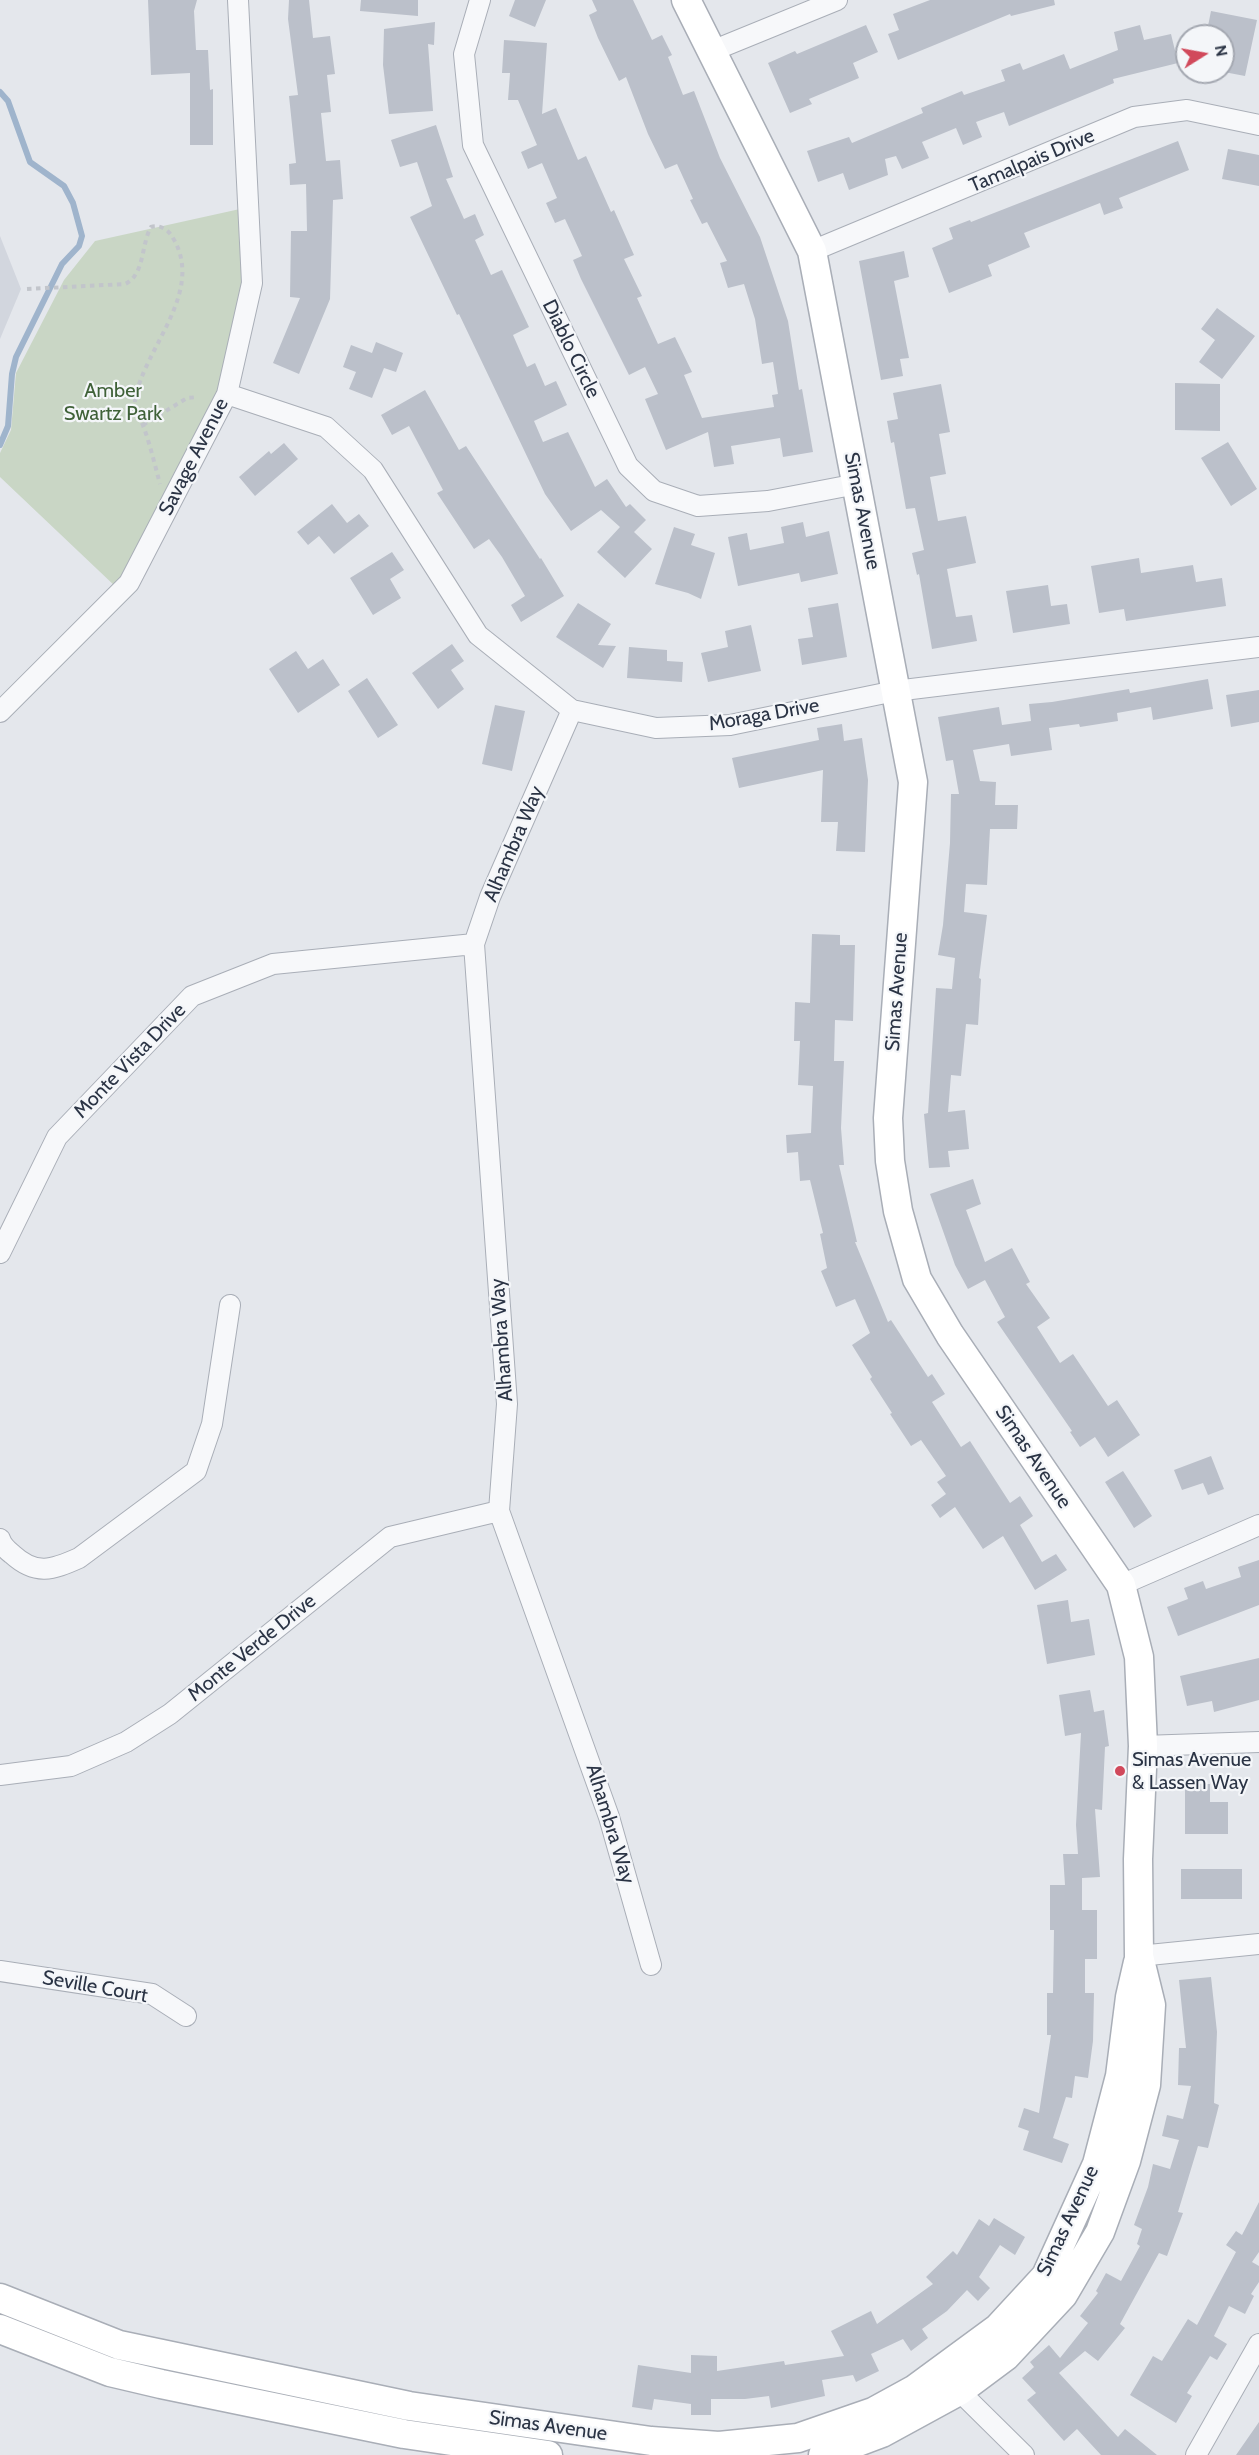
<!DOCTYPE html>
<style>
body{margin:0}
#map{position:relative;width:1259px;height:2455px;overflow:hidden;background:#e4e7ec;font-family:Cabin,sans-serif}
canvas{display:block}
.north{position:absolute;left:1175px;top:24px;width:60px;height:60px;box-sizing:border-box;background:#f4f6f9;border:2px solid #a4a8b1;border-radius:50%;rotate:79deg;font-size:16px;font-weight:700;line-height:24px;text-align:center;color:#2b3445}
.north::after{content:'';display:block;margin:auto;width:21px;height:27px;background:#d1495b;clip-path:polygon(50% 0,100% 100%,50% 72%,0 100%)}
</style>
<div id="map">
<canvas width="1259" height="2455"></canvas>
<div class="north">N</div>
</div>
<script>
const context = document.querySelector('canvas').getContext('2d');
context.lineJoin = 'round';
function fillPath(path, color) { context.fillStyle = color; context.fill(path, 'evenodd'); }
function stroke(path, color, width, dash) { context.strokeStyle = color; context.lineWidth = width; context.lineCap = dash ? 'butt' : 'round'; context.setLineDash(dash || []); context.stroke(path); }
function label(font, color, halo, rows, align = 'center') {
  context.font = font + ' Cabin,sans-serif'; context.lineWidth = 4.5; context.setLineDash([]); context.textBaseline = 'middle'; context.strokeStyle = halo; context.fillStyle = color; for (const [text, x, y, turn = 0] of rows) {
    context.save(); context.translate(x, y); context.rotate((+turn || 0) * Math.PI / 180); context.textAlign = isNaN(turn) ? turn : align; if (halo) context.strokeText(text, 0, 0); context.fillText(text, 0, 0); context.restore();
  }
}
fillPath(new Path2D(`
 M 0,236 L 21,289 L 0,339 Z`), '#d2d6de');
fillPath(new Path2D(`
 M 249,207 L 246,277 L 224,388 L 117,588 L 0,477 L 0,453 L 11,430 L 16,373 L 64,280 L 95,241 Z`), '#c9d6c5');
stroke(new Path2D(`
 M 0,92 L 8,101 L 30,162 L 64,186 L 73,203 L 82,236 L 79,246 L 62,264 L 16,357 L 12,374 L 8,426 L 0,445`), '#9fb4cc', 6);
fillPath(new Path2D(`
 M 148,0 L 197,0 L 194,11 L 196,50 L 208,50 L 210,90 L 213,89 L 213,145 L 190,145 L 190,73 L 151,75 Z
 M 289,0 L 309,0 L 313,38 L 330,36 L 335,74 L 327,75 L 331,112 L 321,113 L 326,161 L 340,160 L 343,199 L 333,200 L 330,299 L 299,374 L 273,363 L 300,298 L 290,297 L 291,231 L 307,231 L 306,184 L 290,185 L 289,164 L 296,163 L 289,96 L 298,95 L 288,19 Z
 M 361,0 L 418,0 L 418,16 L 360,11 Z
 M 515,0 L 546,0 L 535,27 L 509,16 Z
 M 592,0 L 633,0 L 652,40 L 662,35 L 672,55 L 668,57 L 683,95 L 694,91 L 720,158 L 760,237 L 788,321 L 799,390 L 802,389 L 813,452 L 783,457 L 780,438 L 731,446 L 734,464 L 714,467 L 708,432 L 666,450 L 645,399 L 658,394 L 645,367 L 629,375 L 581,279 L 573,260 L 582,256 L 565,219 L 555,223 L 546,203 L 557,198 L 542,163 L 528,169 L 521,152 L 537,145 L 518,100 L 508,100 L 510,73 L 502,73 L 504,40 L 547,43 L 542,114 L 556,108 L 578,160 L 586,156 L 611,212 L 614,210 L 634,255 L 624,259 L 642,296 L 637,298 L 658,344 L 675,337 L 692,372 L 684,375 L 702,418 L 774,407 L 772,395 L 778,394 L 773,362 L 762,364 L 755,319 L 744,284 L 728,288 L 720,263 L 727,261 L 707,222 L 702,224 L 690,200 L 693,199 L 677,164 L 665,169 L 648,134 L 626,77 L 619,81 L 598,38 L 589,15 L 597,11 Z
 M 930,0 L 1054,0 L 1055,5 L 1011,16 L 1010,14 L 898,60 L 888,34 L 899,30 L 893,14 Z
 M 1211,11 L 1257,20 L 1245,76 L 1224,72 L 1227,54 L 1223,54 L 1223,36 L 1206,36 Z
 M 435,22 L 434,45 L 428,44 L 433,111 L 389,114 L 383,65 L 384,29 Z
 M 866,25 L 878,52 L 853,63 L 859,78 L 809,99 L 812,104 L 790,113 L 768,63 L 795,51 L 797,54 Z
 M 1140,25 L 1144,40 L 1171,34 L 1178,63 L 1113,79 L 1114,83 L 1009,126 L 1004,112 L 976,122 L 982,137 L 963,145 L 956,128 L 922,142 L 929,158 L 902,169 L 896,156 L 885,159 L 888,175 L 849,190 L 843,173 L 818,182 L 807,151 L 849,137 L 852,143 L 923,113 L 921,108 L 962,91 L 964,95 L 1005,81 L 1001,70 L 1020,63 L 1023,70 L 1064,54 L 1070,69 L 1118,50 L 1114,32 Z
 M 436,125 L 453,177 L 446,179 L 464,219 L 475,214 L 484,235 L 475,240 L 491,275 L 502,270 L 529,327 L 513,335 L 527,367 L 535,363 L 545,386 L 556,381 L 567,405 L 534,421 L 543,442 L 568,432 L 595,487 L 607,479 L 626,507 L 630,504 L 646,520 L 634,532 L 652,549 L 625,578 L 597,552 L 620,527 L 601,510 L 571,531 L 545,494 L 459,314 L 457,315 L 410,217 L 432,206 L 417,162 L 400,167 L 391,140 Z
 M 1178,141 L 1189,170 L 1119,198 L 1123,208 L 1104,215 L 1100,203 L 1024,233 L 1030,247 L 988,265 L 992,276 L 949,293 L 932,248 L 953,239 L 949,228 L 970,220 L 971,222 Z
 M 1228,149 L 1259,155 L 1259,186 L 1222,179 Z
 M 904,251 L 909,277 L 894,281 L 909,358 L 900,359 L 903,376 L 881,380 L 859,261 Z
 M 1217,308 L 1255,336 L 1222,379 L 1199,362 L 1215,340 L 1201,329 Z
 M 376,342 L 403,353 L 396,372 L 384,368 L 372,398 L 349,389 L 356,372 L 343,367 L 351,345 L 372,353 Z
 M 1175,383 L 1220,384 L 1220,431 L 1175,430 Z
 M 941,384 L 950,432 L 939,434 L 946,474 L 930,477 L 938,521 L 966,516 L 976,563 L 947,569 L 956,617 L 972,615 L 977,641 L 932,649 L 919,574 L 917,575 L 912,553 L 924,550 L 915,508 L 906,509 L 894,442 L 891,443 L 887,421 L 898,419 L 893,393 Z
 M 425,390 L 459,450 L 466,446 L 540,559 L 541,558 L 564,596 L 521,622 L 511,605 L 525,596 L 502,557 L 489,539 L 474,549 L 437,493 L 443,490 L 409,426 L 392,435 L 381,415 Z
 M 1228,442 L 1257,489 L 1231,506 L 1201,458 Z
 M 284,443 L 298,459 L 255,496 L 239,477 L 269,451 L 271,454 Z
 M 332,504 L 347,523 L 359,514 L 369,526 L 334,554 L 319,536 L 308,545 L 297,532 Z
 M 803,522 L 806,537 L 829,531 L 838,574 L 801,582 L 799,573 L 738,586 L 728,537 L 747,533 L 750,550 L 784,543 L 781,527 Z
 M 674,527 L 695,534 L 691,545 L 715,553 L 701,599 L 688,593 L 655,584 Z
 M 392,552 L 404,570 L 390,579 L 401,598 L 373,615 L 350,578 Z
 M 1139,558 L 1141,573 L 1193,565 L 1196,582 L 1222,578 L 1226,606 L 1126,621 L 1124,609 L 1099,613 L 1091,566 Z
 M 1048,585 L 1051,606 L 1067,604 L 1070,624 L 1013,633 L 1006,591 Z
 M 578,603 L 611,624 L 598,645 L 616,646 L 603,668 L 556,637 Z
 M 838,603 L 847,657 L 802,665 L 798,639 L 813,637 L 808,608 Z
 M 751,625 L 761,671 L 708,682 L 701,653 L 728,647 L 725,631 Z
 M 452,644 L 464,661 L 451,670 L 464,689 L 438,709 L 412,673 Z
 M 629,647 L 667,650 L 667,661 L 683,662 L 682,682 L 627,678 Z
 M 296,651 L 308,669 L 323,659 L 340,685 L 298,713 L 269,669 Z
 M 367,678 L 398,725 L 378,738 L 348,691 Z
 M 1208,679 L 1213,709 L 1153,720 L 1151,707 L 1117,713 L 1118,721 L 1080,727 L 1079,724 L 1049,728 L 1052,750 L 1011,756 L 1009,744 L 973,750 L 980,781 L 996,782 L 995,805 L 1018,805 L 1017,829 L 990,829 L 987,885 L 966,884 L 964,912 L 987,915 L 979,978 L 981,979 L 978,1025 L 966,1024 L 961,1076 L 951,1075 L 948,1112 L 965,1110 L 969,1149 L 948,1151 L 950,1167 L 929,1168 L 924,1114 L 928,1113 L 936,988 L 952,989 L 955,958 L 938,955 L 943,925 L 950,843 L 951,794 L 959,794 L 953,760 L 946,761 L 938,717 L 999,707 L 1002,725 L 1031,721 L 1029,704 L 1052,702 L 1129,689 L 1130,693 Z
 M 1259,690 L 1259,722 L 1231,727 L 1226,695 Z
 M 495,705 L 525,711 L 512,771 L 482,764 Z
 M 842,724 L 844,741 L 862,738 L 868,780 L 865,852 L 836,851 L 838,822 L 821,822 L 823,770 L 739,788 L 732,758 L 819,740 L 817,728 Z
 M 812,934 L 840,935 L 840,945 L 855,945 L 853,1021 L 835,1020 L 834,1061 L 844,1061 L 841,1128 L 844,1165 L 839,1165 L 857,1242 L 855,1242 L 888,1322 L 891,1320 L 928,1377 L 932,1374 L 945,1394 L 932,1402 L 961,1447 L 970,1441 L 1010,1503 L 1020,1496 L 1033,1516 L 1020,1525 L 1042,1562 L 1056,1554 L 1067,1570 L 1035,1590 L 1003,1536 L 983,1549 L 955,1507 L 940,1518 L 931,1505 L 946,1494 L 937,1482 L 946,1476 L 921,1440 L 911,1446 L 890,1414 L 892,1413 L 870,1379 L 872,1377 L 852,1345 L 870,1333 L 855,1299 L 836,1307 L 821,1271 L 827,1268 L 820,1234 L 823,1233 L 810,1180 L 800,1181 L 798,1152 L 787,1153 L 786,1135 L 811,1133 L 813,1086 L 798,1085 L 800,1041 L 794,1041 L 795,1002 L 810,1003 Z
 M 973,1179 L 981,1204 L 966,1210 L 985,1262 L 1012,1248 L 1030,1282 L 1026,1284 L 1050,1318 L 1037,1327 L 1060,1363 L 1073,1354 L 1108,1406 L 1117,1400 L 1140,1435 L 1108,1457 L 1095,1437 L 1080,1447 L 1070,1432 L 1072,1431 L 997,1322 L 1005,1317 L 985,1280 L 968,1289 L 955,1265 L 930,1194 Z
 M 1211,1456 L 1224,1489 L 1208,1495 L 1203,1483 L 1182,1490 L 1174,1470 Z
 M 1123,1471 L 1152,1516 L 1134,1528 L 1105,1482 Z
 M 1259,1560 L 1259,1605 L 1178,1636 L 1167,1607 L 1188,1599 L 1184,1588 L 1203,1581 L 1206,1589 L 1241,1577 L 1238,1567 Z
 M 1068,1600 L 1071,1622 L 1089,1619 L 1095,1655 L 1047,1664 L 1037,1605 Z
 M 1259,1658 L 1259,1700 L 1214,1712 L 1212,1701 L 1187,1706 L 1180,1676 Z
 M 1090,1690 L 1094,1712 L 1104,1710 L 1109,1746 L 1105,1747 L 1102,1810 L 1095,1809 L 1100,1877 L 1082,1878 L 1082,1910 L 1097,1910 L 1097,1959 L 1085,1959 L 1085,1993 L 1094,1993 L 1093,2041 L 1088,2078 L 1075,2076 L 1072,2098 L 1066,2097 L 1053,2138 L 1069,2144 L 1062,2163 L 1023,2150 L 1029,2131 L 1018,2127 L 1024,2108 L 1039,2113 L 1051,2035 L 1047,2035 L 1047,1993 L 1053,1993 L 1054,1930 L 1050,1930 L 1050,1885 L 1065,1885 L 1063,1854 L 1078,1854 L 1076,1825 L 1081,1733 L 1065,1736 L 1059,1695 Z
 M 1185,1784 L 1210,1784 L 1210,1802 L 1228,1802 L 1228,1834 L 1185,1834 Z
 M 1181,1869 L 1242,1869 L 1242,1899 L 1181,1899 Z
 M 1211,1977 L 1217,2032 L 1214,2103 L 1219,2105 L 1208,2148 L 1198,2146 L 1178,2212 L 1183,2213 L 1167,2256 L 1159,2253 L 1120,2324 L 1125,2328 L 1098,2361 L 1085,2351 L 1059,2373 L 1118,2437 L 1125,2429 L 1157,2455 L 1101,2455 L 1077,2429 L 1064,2441 L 1027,2400 L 1036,2393 L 1022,2378 L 1034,2367 L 1030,2362 L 1049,2345 L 1060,2358 L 1088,2323 L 1080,2316 L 1098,2293 L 1096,2291 L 1106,2273 L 1121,2281 L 1140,2246 L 1137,2244 L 1142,2229 L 1134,2225 L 1148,2187 L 1153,2164 L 1170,2169 L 1179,2140 L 1162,2136 L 1167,2115 L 1183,2119 L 1191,2086 L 1178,2085 L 1179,2048 L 1186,2048 L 1179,1980 Z
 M 1259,2202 L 1259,2252 L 1252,2262 L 1259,2266 L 1259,2282 L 1251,2294 L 1254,2296 L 1245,2314 L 1229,2306 L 1214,2336 L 1227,2344 L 1217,2360 L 1210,2356 L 1187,2393 L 1192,2396 L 1176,2423 L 1130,2395 L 1153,2356 L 1162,2361 L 1188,2319 L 1197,2325 L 1236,2252 L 1226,2245 L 1236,2231 L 1242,2235 Z
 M 994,2218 L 1025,2237 L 1015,2255 L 1000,2245 L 979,2277 L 990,2288 L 978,2301 L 967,2290 L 947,2311 L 922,2329 L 928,2338 L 911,2351 L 903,2339 L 871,2354 L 879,2371 L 856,2382 L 853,2375 L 822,2380 L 825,2396 L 771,2408 L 769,2396 L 745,2399 L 711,2399 L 711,2415 L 691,2415 L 691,2404 L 654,2399 L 652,2410 L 632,2407 L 638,2365 L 691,2373 L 691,2355 L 717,2356 L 717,2371 L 784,2361 L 785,2365 L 844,2356 L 831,2331 L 871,2311 L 877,2324 L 933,2284 L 926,2277 L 953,2251 L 957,2255 L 979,2219 L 989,2226 Z
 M 1259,2422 L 1259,2455 L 1236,2455 Z`), '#bbc0ca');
const street = new Path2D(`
 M 480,0 L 464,54 L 473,145 L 628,466 L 654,491 L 698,506 L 768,501 L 857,484
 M 712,51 L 837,0
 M 812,251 L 1134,117 L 1187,110 L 1259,125
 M 227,394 L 326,427 L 373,470 L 478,635 L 572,710 L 656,728 L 730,725 L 895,691 L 1259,647
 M 572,710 L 490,897 L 474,944 L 507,1404 L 499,1511 L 609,1817 L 651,1965
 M 0,712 L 129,583 L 227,394 L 252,283 L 238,0
 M 0,1253 L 57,1137 L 192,996 L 273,964 L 474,944
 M 0,1539 C 2,1546 6,1549 12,1554 C 36,1576 52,1570 79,1558 L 196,1471 L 212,1424 L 230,1305
 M 1121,1585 L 1259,1525
 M 1143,1746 L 1259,1742
 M 0,1775 L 71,1766 L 126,1742 L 170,1714 L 390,1537 L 499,1511
 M 1139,1956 L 1259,1944
 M 0,1971 L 152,1994 L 186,2016
 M 952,2384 L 1024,2455
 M 1196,2455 L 1259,2344`);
const secondary = new Path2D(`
 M 686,0 L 812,251 L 913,782 L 888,1118 L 890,1161 L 898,1211 L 917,1279 L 950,1335 L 1121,1585 L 1139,1657 L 1143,1746 L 1138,1859 L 1139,1956 L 1151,2005 L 1146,2085 L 1126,2161 L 1100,2232 L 1063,2295 L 1006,2356 L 959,2391 L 882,2433 L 823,2455
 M 0,2298 L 119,2345 L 409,2406 L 651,2441 L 719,2446 L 798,2438 L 873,2412 L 915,2389 L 998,2328 L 1046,2276 L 1097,2164 L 1120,2076 L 1130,1997 L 1138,1962
 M 0,2329 L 110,2372 L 161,2384 L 404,2434 L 548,2455`);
stroke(street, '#a9aeb7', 22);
stroke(secondary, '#a9aeb7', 31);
stroke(new Path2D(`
 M 27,289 L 125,284 C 145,275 141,244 151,227 C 160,224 169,230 173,238 C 206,293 142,350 135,401 C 134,408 137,413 140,418 C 149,439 154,462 160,484
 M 143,425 L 187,398 L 198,397`), '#c2c5cb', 4, [4.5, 4.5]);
stroke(street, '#f7f8fa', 20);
stroke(secondary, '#fff', 28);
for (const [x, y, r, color] of [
 [1120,1771,6,"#d1495b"]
]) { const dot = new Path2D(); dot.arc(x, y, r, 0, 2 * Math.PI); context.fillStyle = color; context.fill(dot); stroke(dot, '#f4f6f9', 2); }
label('20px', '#2b3445', '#f4f6f9', [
 ["Tamalpais Drive",1032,161,-23],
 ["Diablo Circle",571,349,64],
 ["Savage Avenue",194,457,-63],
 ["Simas Avenue",862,511,79],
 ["Moraga Drive",764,715,-10],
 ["Alhambra Way",514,844,-67],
 ["Simas Avenue",897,992,-86],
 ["Monte Vista Drive",130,1061,-46],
 ["Alhambra Way",502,1340,-94],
 ["Simas Avenue",1033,1457,56],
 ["Monte Verde Drive",252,1648,-39],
 ["Alhambra Way",610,1824,73],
 ["Seville Court",95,1987,10],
 ["Simas Avenue",1068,2221,-65],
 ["Simas Avenue",548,2426,8]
]);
label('20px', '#3f6138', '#f4f6f9', [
 ["Amber",113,391],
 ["Swartz Park",113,414]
]);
label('20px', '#2b3445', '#f4f6f9', [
 ["Simas Avenue",1132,1760],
 ["& Lassen Way",1132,1783]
], 'left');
</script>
